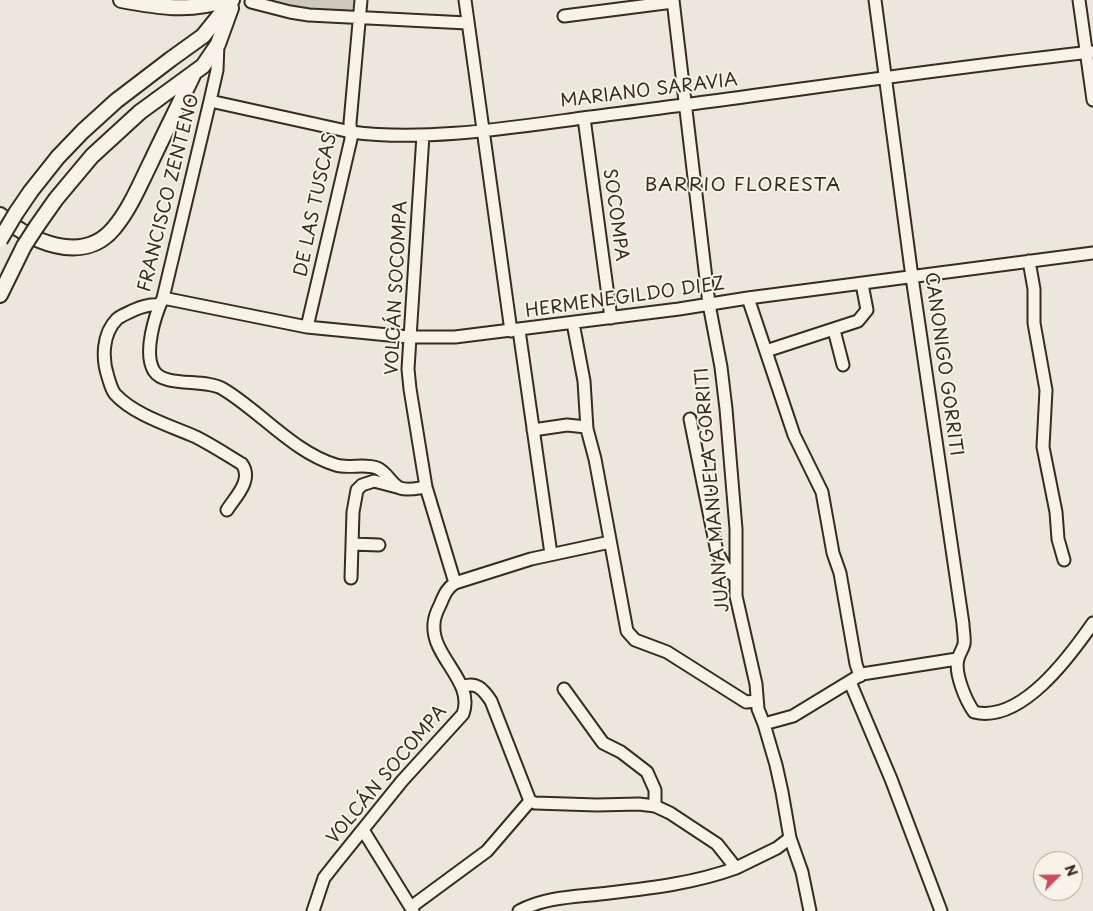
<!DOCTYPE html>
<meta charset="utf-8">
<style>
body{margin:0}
#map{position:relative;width:1093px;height:911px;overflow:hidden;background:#ece7dc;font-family:"Playpen Sans",sans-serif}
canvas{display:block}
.north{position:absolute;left:1033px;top:851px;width:50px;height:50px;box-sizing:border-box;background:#f7f3e8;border:1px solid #aca397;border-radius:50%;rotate:67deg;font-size:14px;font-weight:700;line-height:20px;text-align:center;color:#3b2a1e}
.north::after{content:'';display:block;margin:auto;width:18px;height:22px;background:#d1495b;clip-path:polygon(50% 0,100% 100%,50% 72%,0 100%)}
</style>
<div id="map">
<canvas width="1093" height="911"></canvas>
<div class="north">N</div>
</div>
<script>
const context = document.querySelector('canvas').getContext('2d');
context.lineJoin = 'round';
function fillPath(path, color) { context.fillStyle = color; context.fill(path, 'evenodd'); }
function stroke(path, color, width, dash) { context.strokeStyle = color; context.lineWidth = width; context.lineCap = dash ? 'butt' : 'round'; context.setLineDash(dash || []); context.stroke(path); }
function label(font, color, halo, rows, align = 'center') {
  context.font = font + ' "Playpen Sans",sans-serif'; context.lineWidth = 4; context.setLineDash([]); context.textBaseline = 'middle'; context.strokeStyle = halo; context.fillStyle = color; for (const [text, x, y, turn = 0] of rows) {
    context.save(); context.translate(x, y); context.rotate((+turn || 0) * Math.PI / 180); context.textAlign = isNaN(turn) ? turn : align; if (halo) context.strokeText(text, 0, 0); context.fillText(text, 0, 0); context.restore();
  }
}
fillPath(new Path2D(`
 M 269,0 L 355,0 L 355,6 L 348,13 L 296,8 Z`), '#cec8bc');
const minor = new Path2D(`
 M 465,0 L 511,331
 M 673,0 L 709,304 L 721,367 L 726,409 L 736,529 L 736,596 L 756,684 L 758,709 L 764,724 L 776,765 L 782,792 L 790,838 L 802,872 L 810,911
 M 875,0 L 912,277 L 963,624 C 963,630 965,638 964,644 C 963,649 959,654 958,659 C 954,673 966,701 974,712 C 1021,724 1070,656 1093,623
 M 1079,0 L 1093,100
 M 251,2 L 290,12 L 309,15 L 467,23
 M 564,16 L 673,2
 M 218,44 L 217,70 L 210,101 L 163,298 C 155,315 143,353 154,371 C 165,388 205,378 223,389 C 260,411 293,452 336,465 C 349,469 364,463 377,468 C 387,472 391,484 400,488 C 408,491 418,488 426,487
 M 210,101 L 351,132 C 434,143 531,124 614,114 C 774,94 933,69 1093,52
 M 584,118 L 611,318
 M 1029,261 L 1034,289 L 1034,323 L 1046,390 L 1043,447 L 1056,512 L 1058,539 L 1064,560
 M 163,298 L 307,327 L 409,337 L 455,337 L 679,309 L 748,298 L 1093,253
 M 748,298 L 794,435 L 822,492 L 833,553 L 840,573 L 856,664 L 860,676
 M 160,305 C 150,304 143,306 134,310 C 128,313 122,315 117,319 C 102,334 102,359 108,377 C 110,383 111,389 115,394 C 134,415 171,426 196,437 C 212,445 227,455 242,464 C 253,480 236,496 227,510
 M 573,323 L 584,381 L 587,429 L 595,459 L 627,631 L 635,640 L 667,652 L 746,702 L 757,701
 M 307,327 L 351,139 L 350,123 L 361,0
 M 519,330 L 551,554
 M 834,330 L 843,365
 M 766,351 L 858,321 L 867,310 L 862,284
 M 690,419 L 717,552 L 725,567 L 735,577
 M 533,430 L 567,425 L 586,427
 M 352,544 L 379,545
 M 351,578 L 353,512 L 357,490 L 362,485 L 374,481 L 397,487
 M 455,583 L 531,559 L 610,542
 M 850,682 L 891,779 L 941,911
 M 462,687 C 476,681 483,689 491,701 L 530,801 L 535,803 L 597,805 L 639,804 L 655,806 L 670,813 L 717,844 L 736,868 L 777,848 L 790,838
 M 564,689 L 603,743 L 621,752 L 647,772 L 655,790 L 655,806
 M 764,724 L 793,716 L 862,674 L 957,659
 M 363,830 L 413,911
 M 411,907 L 487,851 L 530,801
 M 313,911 L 324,878 L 335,864 L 402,781 L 463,714 C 475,681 431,657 434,624 C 434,617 437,611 440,605 C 444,596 446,589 455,583 L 426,487 L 410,389 L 408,369 L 423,135
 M 519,911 C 547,896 578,897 609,893 C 652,888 695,883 736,868`);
const major = new Path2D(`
 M 121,0 C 154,6 191,13 224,0
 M 16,213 L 31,191 L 58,157 L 83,131 L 116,101 L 171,59 L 203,36 L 232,0
 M 0,215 C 29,241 83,266 114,228 C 130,209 140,184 151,162 C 165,132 180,103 194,73
 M 37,226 L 56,199 L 92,156 L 140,112 L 203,66 L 218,44 L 231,8
 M 0,295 L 24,246`);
stroke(minor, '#3b2a1e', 15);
stroke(major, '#3b2a1e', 18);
stroke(minor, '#f7f3e8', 11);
stroke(major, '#f7f3e8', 14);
const majorBridge = new Path2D(`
 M 0,240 L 16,213
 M 24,246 L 37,226`);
stroke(majorBridge, '#3b2a1e', 18, []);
stroke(majorBridge, '#f7f3e8', 14);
label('18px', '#3b2a1e', '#f7f3e8', [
 ["MARIANO SARAVIA",649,91,-7],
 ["FRANCISCO ZENTENO",169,193,-76],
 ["DE LAS TUSCAS",316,205,-78],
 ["SOCOMPA",615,215,82],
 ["VOLCÁN SOCOMPA",397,288,-87],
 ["HERMENEGILDO DIEZ",625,298,-8],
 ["CANONIGO GORRITI",943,364,82],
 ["JUANA MANUELA GORRITI",713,490,-95],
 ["VOLCÁN SOCOMPA",387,775,-50]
]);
context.letterSpacing = '1px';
label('19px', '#3b2a1e', '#f7f3e8', [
 ["BARRIO FLORESTA",743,186]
]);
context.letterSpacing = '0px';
</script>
